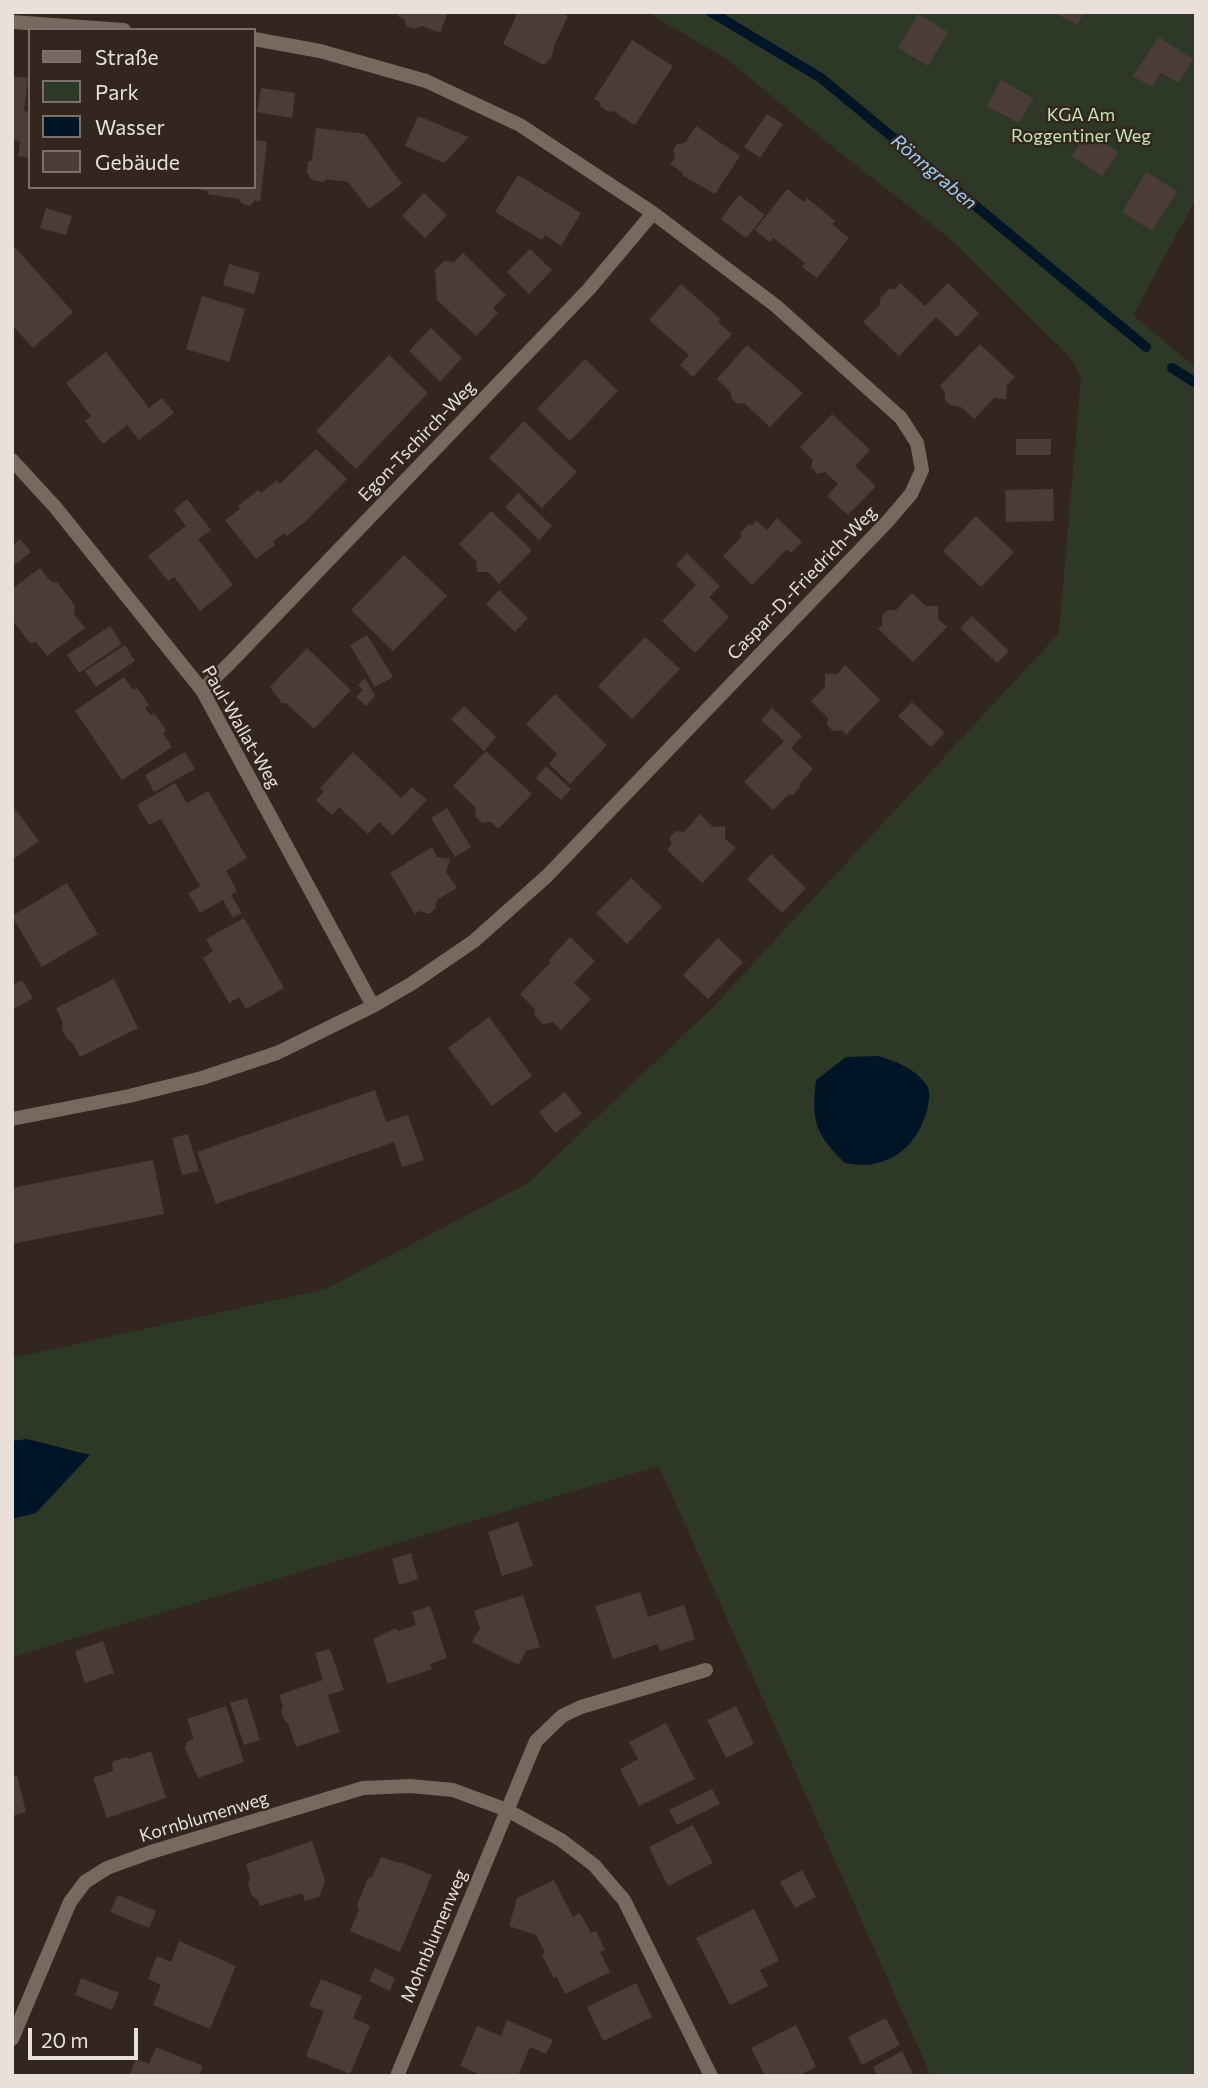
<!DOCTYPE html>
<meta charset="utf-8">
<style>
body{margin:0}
#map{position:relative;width:1208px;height:2088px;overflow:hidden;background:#33261e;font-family:Commissioner,sans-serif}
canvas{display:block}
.frame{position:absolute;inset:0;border:14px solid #e9e0db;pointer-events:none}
.legend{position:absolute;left:28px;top:28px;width:228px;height:161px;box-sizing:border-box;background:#33261e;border:2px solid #7c706a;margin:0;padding:9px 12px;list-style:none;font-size:21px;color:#e9e0db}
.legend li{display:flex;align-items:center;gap:14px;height:35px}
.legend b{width:35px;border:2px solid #7c706a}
.scale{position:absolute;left:28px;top:2028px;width:110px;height:32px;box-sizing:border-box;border:4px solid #e9e0db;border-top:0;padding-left:9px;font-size:21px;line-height:24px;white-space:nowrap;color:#e9e0db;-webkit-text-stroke:5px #33261e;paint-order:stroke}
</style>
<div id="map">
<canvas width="1208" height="2088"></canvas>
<div class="frame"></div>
<ul class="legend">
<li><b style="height:9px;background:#776960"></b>Straße</li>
<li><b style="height:19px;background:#2e3827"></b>Park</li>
<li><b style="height:19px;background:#001626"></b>Wasser</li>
<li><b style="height:19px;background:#4c3c39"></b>Gebäude</li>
</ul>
<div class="scale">20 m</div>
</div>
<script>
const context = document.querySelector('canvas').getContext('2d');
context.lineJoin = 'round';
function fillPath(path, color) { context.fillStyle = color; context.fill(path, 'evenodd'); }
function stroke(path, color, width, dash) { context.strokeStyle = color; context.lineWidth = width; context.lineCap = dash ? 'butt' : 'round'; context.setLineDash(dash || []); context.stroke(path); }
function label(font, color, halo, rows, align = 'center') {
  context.font = font + ' Commissioner,sans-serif'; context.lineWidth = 5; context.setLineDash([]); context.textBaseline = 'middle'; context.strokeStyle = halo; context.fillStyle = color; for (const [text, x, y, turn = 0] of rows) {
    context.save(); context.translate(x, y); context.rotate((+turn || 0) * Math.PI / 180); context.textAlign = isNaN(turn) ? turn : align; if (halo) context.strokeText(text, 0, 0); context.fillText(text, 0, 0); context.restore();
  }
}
fillPath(new Path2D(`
 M 647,12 L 1196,12 L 1196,199 L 1133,315 L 1196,368 L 1196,2076 L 931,2076 L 659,1466 L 12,1657 L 12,1358 L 326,1289 L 528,1183 L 713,1007 L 1059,633 L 1081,377 L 1070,357 L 947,236 L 835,149 L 728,60 Z`), '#2e3827');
fillPath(new Path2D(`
 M 879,1056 C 897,1062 914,1068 926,1084 C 931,1091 929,1101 927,1110 C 919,1138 903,1158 873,1164 C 864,1166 854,1164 845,1163 C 815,1134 811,1121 816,1080 L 846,1057 Z
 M 27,1439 L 90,1455 L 36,1513 L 12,1519 L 12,1441 Z`), '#001626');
stroke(new Path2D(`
 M 711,12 L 821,78 L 1146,347
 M 1172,368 L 1196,383`), '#001626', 10);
fillPath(new Path2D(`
 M 399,12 L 448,12 L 440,33 L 422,26 L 414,29 L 407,27 L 404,19 L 397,16 Z
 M 518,12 L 560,12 L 568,16 L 554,46 L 552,56 L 544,65 L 503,44 Z
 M 1053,12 L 1084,12 L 1077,25 Z
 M 918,14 L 948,32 L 928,66 L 898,48 Z
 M 1159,37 L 1193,59 L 1178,83 L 1161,73 L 1152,87 L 1133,76 Z
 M 632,40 L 673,66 L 635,125 L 613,111 L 609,112 L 600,106 L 601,103 L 594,99 Z
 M 12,76 L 28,78 L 24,111 L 30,112 L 30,158 L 18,156 L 20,141 L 12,140 Z
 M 1001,80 L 1033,98 L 1019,123 L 987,106 Z
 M 261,88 L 295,93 L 292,118 L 257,112 Z
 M 767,114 L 783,124 L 760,158 L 744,147 Z
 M 418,116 L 469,137 L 444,163 L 405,146 Z
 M 696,126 L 740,156 L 715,194 L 682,175 L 683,173 L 670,164 L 675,158 L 673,150 L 677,144 L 685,143 Z
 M 316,128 L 365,134 L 402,184 L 369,209 L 348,182 L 326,179 L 323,182 L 312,180 L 307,173 L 308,162 L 312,160 Z
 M 1087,132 L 1118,152 L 1102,176 L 1072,156 Z
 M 254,140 L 267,142 L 260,202 L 255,200 L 250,206 L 242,204 L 239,199 L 207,194 L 208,191 L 196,189 L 254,187 Z
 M 1146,172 L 1177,191 L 1152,231 L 1122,212 Z
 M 518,175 L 581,213 L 561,246 L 545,235 L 542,240 L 495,212 Z
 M 787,189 L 804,202 L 807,198 L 835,221 L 832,224 L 849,238 L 817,278 L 802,267 L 805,263 L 789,250 L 773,238 L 770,242 L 755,230 Z
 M 424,193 L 447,215 L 425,238 L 402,216 Z
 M 739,195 L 765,215 L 746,238 L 721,219 Z
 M 46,208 L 72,216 L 66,235 L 40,228 Z
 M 12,244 L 73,312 L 33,348 L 12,325 Z
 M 530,249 L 552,270 L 529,294 L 507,272 Z
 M 463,253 L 506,295 L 493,308 L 498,313 L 476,336 L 437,300 L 435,270 L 444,261 L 454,262 Z
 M 229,264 L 260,273 L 254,294 L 223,285 Z
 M 900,283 L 925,306 L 948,283 L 979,313 L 957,337 L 936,317 L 899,356 L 863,322 L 880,305 L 880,298 L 889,289 L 895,289 Z
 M 681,284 L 720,319 L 718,322 L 732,334 L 693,377 L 680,365 L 689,355 L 649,320 Z
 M 202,296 L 245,309 L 229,362 L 186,349 Z
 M 431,328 L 462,358 L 440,382 L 409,351 Z
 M 980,344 L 1015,377 L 1007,385 L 1006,399 L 994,398 L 974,419 L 961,407 L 950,405 L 945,400 L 945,392 L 940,386 Z
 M 747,345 L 803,393 L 770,427 L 744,403 L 737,404 L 731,398 L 731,393 L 717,379 Z
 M 106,352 L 149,408 L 162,398 L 174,413 L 139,440 L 127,425 L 103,444 L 85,421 L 91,416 L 66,383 Z
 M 389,355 L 428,393 L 356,469 L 316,431 Z
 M 585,359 L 618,391 L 570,441 L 537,409 Z
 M 832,414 L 870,450 L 855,466 L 876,486 L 848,515 L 827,496 L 838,484 L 825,472 L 817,474 L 811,467 L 813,460 L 800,447 Z
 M 524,421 L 577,472 L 542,508 L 489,458 Z
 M 1016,439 L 1051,439 L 1051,455 L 1016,455 Z
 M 316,449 L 347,479 L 307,520 L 287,536 L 284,533 L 273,542 L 275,545 L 256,559 L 225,520 L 240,509 L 238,506 L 258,490 L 261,493 L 277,480 L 280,484 Z
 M 1053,489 L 1054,521 L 1006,522 L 1005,490 Z
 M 518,493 L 552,526 L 539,540 L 505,507 Z
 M 187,499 L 211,530 L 198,539 L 233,585 L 200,611 L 174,577 L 168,581 L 148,556 L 186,526 L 174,510 Z
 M 491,511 L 532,550 L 499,584 L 488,572 L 477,572 L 476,561 L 459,544 Z
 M 976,516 L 1014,552 L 981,587 L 943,551 Z
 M 777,518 L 802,542 L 791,553 L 787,549 L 752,585 L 723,556 L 741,537 L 741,532 L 748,525 L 752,525 L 757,521 L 767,530 Z
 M 20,539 L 31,552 L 12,567 L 12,546 Z
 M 687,553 L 720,586 L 709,597 L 729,617 L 695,653 L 662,621 L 696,585 L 676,565 Z
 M 404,555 L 447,596 L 393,651 L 351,610 Z
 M 40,568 L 50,581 L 58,583 L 75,606 L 74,614 L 85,628 L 47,656 L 36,642 L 30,643 L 12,620 L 12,589 Z
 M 499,590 L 528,618 L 515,632 L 486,604 Z
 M 912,593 L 926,606 L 938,606 L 938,619 L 947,627 L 913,662 L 878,629 L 882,625 L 882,615 L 888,610 L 896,610 Z
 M 972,616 L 1009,651 L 997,663 L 960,628 Z
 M 110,626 L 122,644 L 79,673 L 67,655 Z
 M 367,635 L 393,677 L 375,687 L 350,645 Z
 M 645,637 L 680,669 L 632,719 L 598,686 Z
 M 125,645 L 135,661 L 96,687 L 85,671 Z
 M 307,648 L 351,690 L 314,729 L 286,703 L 282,703 L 270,687 Z
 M 845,665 L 880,700 L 846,735 L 842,730 L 833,731 L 827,725 L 828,718 L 811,701 L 825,687 L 825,674 L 838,674 Z
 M 124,677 L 133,690 L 137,688 L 149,705 L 145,708 L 151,716 L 154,713 L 166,730 L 163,733 L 172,747 L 122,780 L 75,711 Z
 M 365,678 L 375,696 L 366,706 L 356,697 L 363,690 L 358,685 Z
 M 555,694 L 607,745 L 570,784 L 549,764 L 557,754 L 526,724 Z
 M 912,702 L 945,733 L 931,747 L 898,716 Z
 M 464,706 L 496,737 L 484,751 L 451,719 Z
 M 772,708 L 802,736 L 791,748 L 813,769 L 801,782 L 800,787 L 793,795 L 788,795 L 773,810 L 744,782 L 784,741 L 761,720 Z
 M 486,751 L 532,794 L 498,829 L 491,822 L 482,823 L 475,816 L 476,808 L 453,786 Z
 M 185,752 L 195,769 L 154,792 L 145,775 Z
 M 353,752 L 401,798 L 412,787 L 427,800 L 393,835 L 379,822 L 368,834 L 339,807 L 332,815 L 316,800 L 324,791 L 320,788 Z
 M 546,766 L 571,789 L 561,800 L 536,778 Z
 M 175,783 L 187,803 L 208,791 L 247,858 L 226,871 L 237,891 L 231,895 L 242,913 L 233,918 L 223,900 L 200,913 L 188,893 L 200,886 L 161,819 L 149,825 L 137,805 Z
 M 12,805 L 39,841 L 12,860 Z
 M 447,808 L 471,847 L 455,857 L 431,818 Z
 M 700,814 L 713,827 L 725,826 L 725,839 L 736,848 L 702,883 L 667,850 L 671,845 L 670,837 L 676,831 L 684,832 Z
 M 432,847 L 437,857 L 450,859 L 446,872 L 457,888 L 437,900 L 435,909 L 429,914 L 419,911 L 415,914 L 390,873 Z
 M 771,854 L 806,888 L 782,913 L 747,879 Z
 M 631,878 L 662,907 L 627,944 L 596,913 Z
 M 67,883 L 98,934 L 42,967 L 12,916 Z
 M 244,918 L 284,988 L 246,1009 L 239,997 L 229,1003 L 203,958 L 213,951 L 206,939 Z
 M 570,937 L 595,961 L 574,983 L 591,999 L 561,1030 L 553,1022 L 543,1024 L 534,1015 L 535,1009 L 520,994 L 551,962 L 549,960 Z
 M 718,938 L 743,962 L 708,999 L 683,975 Z
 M 114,979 L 138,1028 L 80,1057 L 72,1042 L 67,1039 L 62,1029 L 63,1023 L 56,1008 Z
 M 22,980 L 33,998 L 12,1010 L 12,985 Z
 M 489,1017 L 532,1076 L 492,1106 L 448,1048 Z
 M 375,1090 L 386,1122 L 408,1115 L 424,1160 L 402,1167 L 394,1142 L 216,1204 L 197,1152 Z
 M 565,1092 L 582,1114 L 555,1133 L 539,1112 Z
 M 188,1134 L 199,1171 L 182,1175 L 172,1138 Z
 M 153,1160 L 164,1214 L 12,1244 L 12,1188 Z
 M 518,1522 L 533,1566 L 502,1576 L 488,1532 Z
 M 411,1553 L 418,1579 L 399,1585 L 392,1559 Z
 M 640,1592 L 648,1617 L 684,1605 L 695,1639 L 660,1651 L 658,1644 L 613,1659 L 595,1606 Z
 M 523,1595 L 540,1647 L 526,1651 L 519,1665 L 472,1642 L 480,1628 L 474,1611 Z
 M 430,1606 L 447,1658 L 430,1664 L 432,1669 L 388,1684 L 373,1639 L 396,1628 L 398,1631 L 416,1625 L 412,1612 Z
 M 103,1641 L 114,1673 L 85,1683 L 75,1651 Z
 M 330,1649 L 344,1690 L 328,1695 L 340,1732 L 296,1747 L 288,1723 L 285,1721 L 281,1711 L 283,1707 L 279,1695 L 323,1680 L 315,1653 Z
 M 247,1698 L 260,1740 L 244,1745 L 230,1703 Z
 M 226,1706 L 244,1762 L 198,1778 L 185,1748 L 187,1742 L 194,1739 L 187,1719 Z
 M 736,1706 L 754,1744 L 726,1758 L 707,1720 Z
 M 666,1723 L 695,1779 L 639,1806 L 620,1769 L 638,1759 L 629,1742 Z
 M 151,1751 L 166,1798 L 107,1818 L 93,1778 L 113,1771 L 112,1765 L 114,1761 L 126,1757 L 130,1759 Z
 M 17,1775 L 26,1812 L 12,1816 L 12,1776 Z
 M 712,1789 L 720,1804 L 677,1825 L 669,1810 Z
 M 693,1825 L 713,1863 L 668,1886 L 649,1847 Z
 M 312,1841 L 325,1881 L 319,1897 L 305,1901 L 302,1893 L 260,1906 L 257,1899 L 252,1896 L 248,1884 L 250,1877 L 246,1864 Z
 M 381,1857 L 399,1863 L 400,1862 L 432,1875 L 400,1952 L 350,1931 L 359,1910 L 357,1905 L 368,1878 L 372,1877 Z
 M 802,1870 L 816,1897 L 795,1908 L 780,1882 Z
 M 554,1880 L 573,1917 L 580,1913 L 591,1933 L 596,1931 L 605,1950 L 600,1952 L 610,1972 L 565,1994 L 556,1976 L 554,1978 L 542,1955 L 545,1953 L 536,1935 L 509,1926 L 517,1898 Z
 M 118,1895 L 156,1911 L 149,1928 L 110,1912 Z
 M 754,1909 L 779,1961 L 760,1970 L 768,1986 L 730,2005 L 696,1938 Z
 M 179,1941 L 236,1966 L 210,2029 L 153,2005 L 161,1985 L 148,1979 L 152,1968 L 157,1956 L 171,1962 Z
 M 375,1968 L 395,1978 L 390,1991 L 369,1981 Z
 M 81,1978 L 119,1993 L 112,2010 L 75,1995 Z
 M 321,1979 L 362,1996 L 353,2018 L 370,2026 L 350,2074 L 306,2056 L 324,2011 L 309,2006 Z
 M 636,1983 L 652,2017 L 603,2041 L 587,2007 Z
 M 886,2018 L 900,2045 L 862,2065 L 848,2037 Z
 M 507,2020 L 553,2040 L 546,2054 L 530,2047 L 518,2076 L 483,2076 L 460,2066 L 477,2026 L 501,2036 Z
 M 796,2025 L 816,2067 L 797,2076 L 765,2076 L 751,2048 Z
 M 156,2047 L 203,2066 L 199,2076 L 129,2076 L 136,2059 L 149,2064 Z
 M 902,2051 L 914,2076 L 878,2076 L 873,2067 Z`), '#4c3c39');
stroke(new Path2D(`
 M 12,22 L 124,30
 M 12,460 L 56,508 L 202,690 L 373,1006
 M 202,690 L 229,664 L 589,289 L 653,213
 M 12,1119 L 129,1096 L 202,1078 L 277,1053 L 373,1006 L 411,984 L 474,941 L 547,876 L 887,522 L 911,494 L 922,470 L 917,443 L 901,418 L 776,306 L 653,213 L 520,125 L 426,81 L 320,51 L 254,39
 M 12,2039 L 70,1902 L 85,1882 L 107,1868 L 151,1852 L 363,1788 L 410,1786 L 453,1790 L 507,1810 L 561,1840 L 594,1865 L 624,1900 L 711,2076
 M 397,2076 L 536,1741 L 562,1716 L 581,1707 L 706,1670`), '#776960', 14);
label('18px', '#c4e4af', '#33261e', [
 ["KGA Am",1081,115],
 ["Roggentiner Weg",1081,136]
]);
label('18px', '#e9e0db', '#33261e', [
 ["Egon-Tschirch-Weg",417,441,-46],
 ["Caspar-D.-Friedrich-Weg",802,583,-46],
 ["Paul-Wallat-Weg",241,727,60],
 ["Kornblumenweg",204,1817,-17],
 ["Mohnblumenweg",434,1936,-67]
]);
label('italic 19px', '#98d0f6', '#33261e', [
 ["Rönngraben",934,172,40]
]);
</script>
